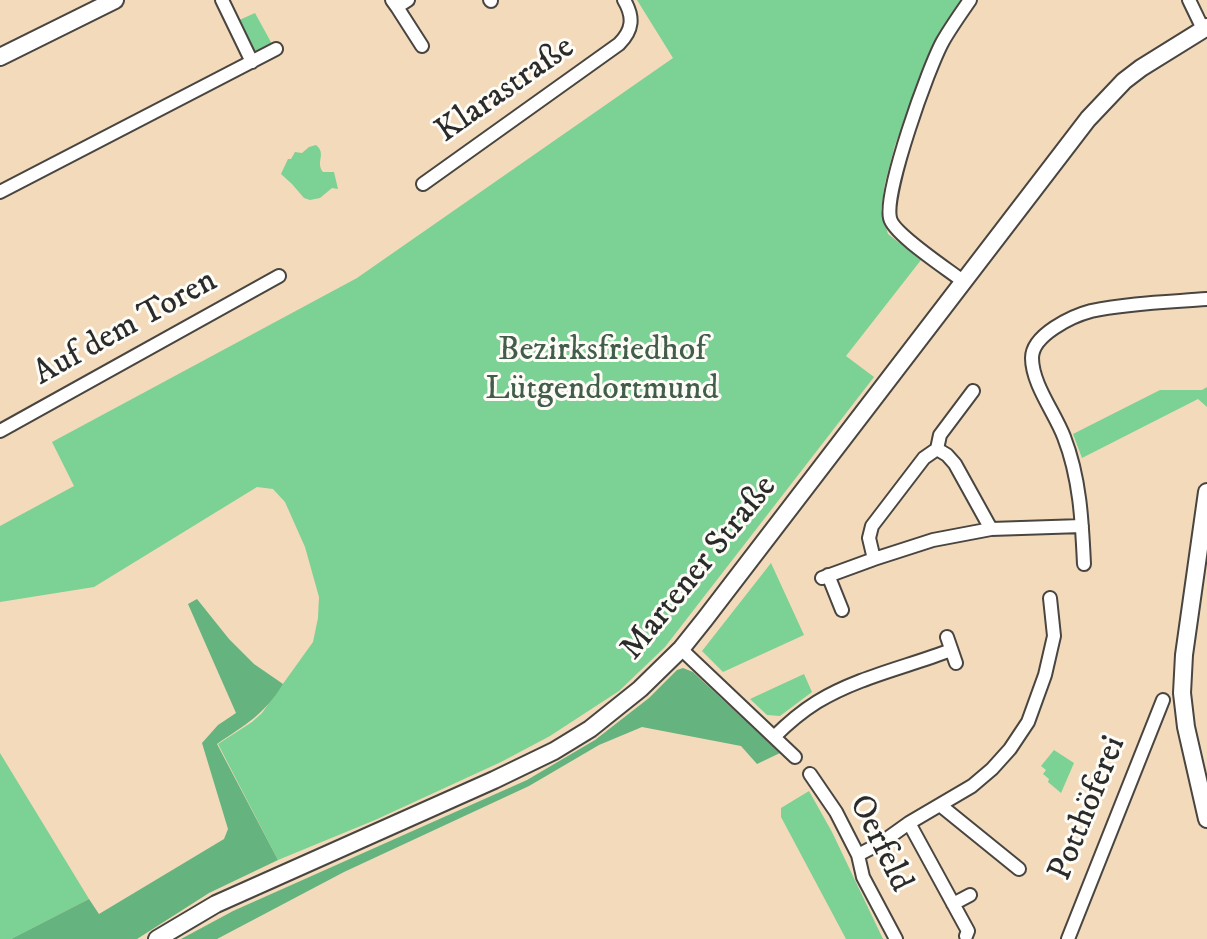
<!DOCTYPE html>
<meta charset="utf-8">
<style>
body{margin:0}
canvas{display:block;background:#f2daba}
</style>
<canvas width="1207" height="939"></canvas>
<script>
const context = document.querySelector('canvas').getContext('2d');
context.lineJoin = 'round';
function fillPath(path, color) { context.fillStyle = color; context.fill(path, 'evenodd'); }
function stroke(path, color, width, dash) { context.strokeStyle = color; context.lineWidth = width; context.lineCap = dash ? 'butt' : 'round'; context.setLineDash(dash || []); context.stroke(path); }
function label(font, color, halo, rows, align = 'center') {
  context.font = font + ' "IM FELL DW Pica",serif'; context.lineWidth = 6; context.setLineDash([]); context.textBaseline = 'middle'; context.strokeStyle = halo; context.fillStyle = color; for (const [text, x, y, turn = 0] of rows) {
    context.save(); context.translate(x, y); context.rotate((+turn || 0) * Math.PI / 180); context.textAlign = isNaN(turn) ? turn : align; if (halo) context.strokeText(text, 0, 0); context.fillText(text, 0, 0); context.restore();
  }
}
fillPath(new Path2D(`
 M 637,0 L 962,0 L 936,40 L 895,145 L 885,183 L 881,210 L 888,234 L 921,260 L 846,356 L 874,377 L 665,647 L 619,691 L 550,736 L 501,762 L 375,820 L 278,860 L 218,744 L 252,722 L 262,713 L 313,642 L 318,618 L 319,597 L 305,547 L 285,502 L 273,489 L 257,487 L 94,587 L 0,602 L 0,526 L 74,486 L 52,442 L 357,278 L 673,58 Z
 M 255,13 L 272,44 L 272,46 L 254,54 L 237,21 Z
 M 316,145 C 327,154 315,162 323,172 L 334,172 L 338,189 L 332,188 L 320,198 L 310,200 L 304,198 L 292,184 L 281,174 L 288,159 L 291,159 L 295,152 L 302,153 L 309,147 Z
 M 1207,387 L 1207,407 L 1198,399 L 1082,458 L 1073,434 L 1160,390 L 1202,390 Z
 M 771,563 L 804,635 L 723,672 L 702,651 Z
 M 804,674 L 812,692 L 780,716 L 767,715 L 750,699 Z
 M 1054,750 L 1074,763 L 1061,793 L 1048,782 L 1049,779 L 1043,774 L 1046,770 L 1041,766 Z
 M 0,753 L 89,899 L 11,939 L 0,939 Z
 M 809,791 L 832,832 L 883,939 L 846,939 L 781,817 L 781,808 Z`), '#7cd195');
fillPath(new Path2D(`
 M 197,599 L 229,639 L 254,664 L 283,684 C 264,715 246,724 217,744 L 278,860 L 209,893 L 137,939 L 11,939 L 89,899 L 99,914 L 224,839 L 228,829 L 202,743 L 218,725 L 236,713 L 188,604 Z
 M 683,668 L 693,672 L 780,753 L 757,764 L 741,746 L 642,727 L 599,745 L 529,786 L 344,872 L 217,939 L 181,939 L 233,911 L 527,780 L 595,740 L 649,698 L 677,670 Z`), '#65b37e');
const minor = new Path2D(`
 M 222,0 L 252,62
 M 392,0 L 397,7 L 408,0
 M 490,0 L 491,1
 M 1189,0 L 1203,29
 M 397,7 L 422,46
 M 423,184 L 619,44 C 633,30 634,17 624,0
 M 0,192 L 276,49
 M 964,282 C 949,270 893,234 890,218 C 884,192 928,68 943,41 C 951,27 961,13 970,0
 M 0,431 L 279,276
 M 937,449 L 940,435 L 973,391
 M 991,529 L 933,540 L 874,559 L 869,538 L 872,526 L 924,458 L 937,449 L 947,455 L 955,464 L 991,529 L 1082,526
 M 1084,564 C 1082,521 1080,478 1064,437 C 1055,413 1032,384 1032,358 C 1032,335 1072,316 1091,311 C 1129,303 1169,302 1207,299
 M 828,575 L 842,610
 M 822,578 L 874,559
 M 947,637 L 956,663
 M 681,649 L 795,757
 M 774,737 C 787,724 801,712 817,702 C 858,677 907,667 951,650
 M 810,774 L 836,812 L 858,855 L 863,877 L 896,939
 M 940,805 L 1019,869
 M 909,823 L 968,931 L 966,936
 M 858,855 L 881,843 L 909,823 L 972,786 L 992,769 L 1010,749 L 1028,722 L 1045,675 L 1054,636 L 1050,598
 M 953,904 L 970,895
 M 1068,939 L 1163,700`);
const tertiary = new Path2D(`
 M 0,57 L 115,0
 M 1207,492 L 1184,655 L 1182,693 L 1186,727 L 1207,819
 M 157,939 L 216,904 L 494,780 L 554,751 L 590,729 L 640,689 L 681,649 L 705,619 L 1088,119 L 1124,81 L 1141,68 L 1207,27`);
stroke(minor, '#494540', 16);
stroke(tertiary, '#494540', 20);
stroke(minor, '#fff', 12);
stroke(tertiary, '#fff', 16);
label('34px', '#2b2b2b', '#fdfcf7', [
 ["Klarastraße",506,91,-35],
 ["Auf dem Toren",126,329,-29],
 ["Martener Straße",700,569,-51],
 ["Potthöferei",1089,809,-68],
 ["Oerfeld",879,844,64]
]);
label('34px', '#435d4b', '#fdfcf7', [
 ["Bezirksfriedhof",602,352],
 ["Lütgendortmund",602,391]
]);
</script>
